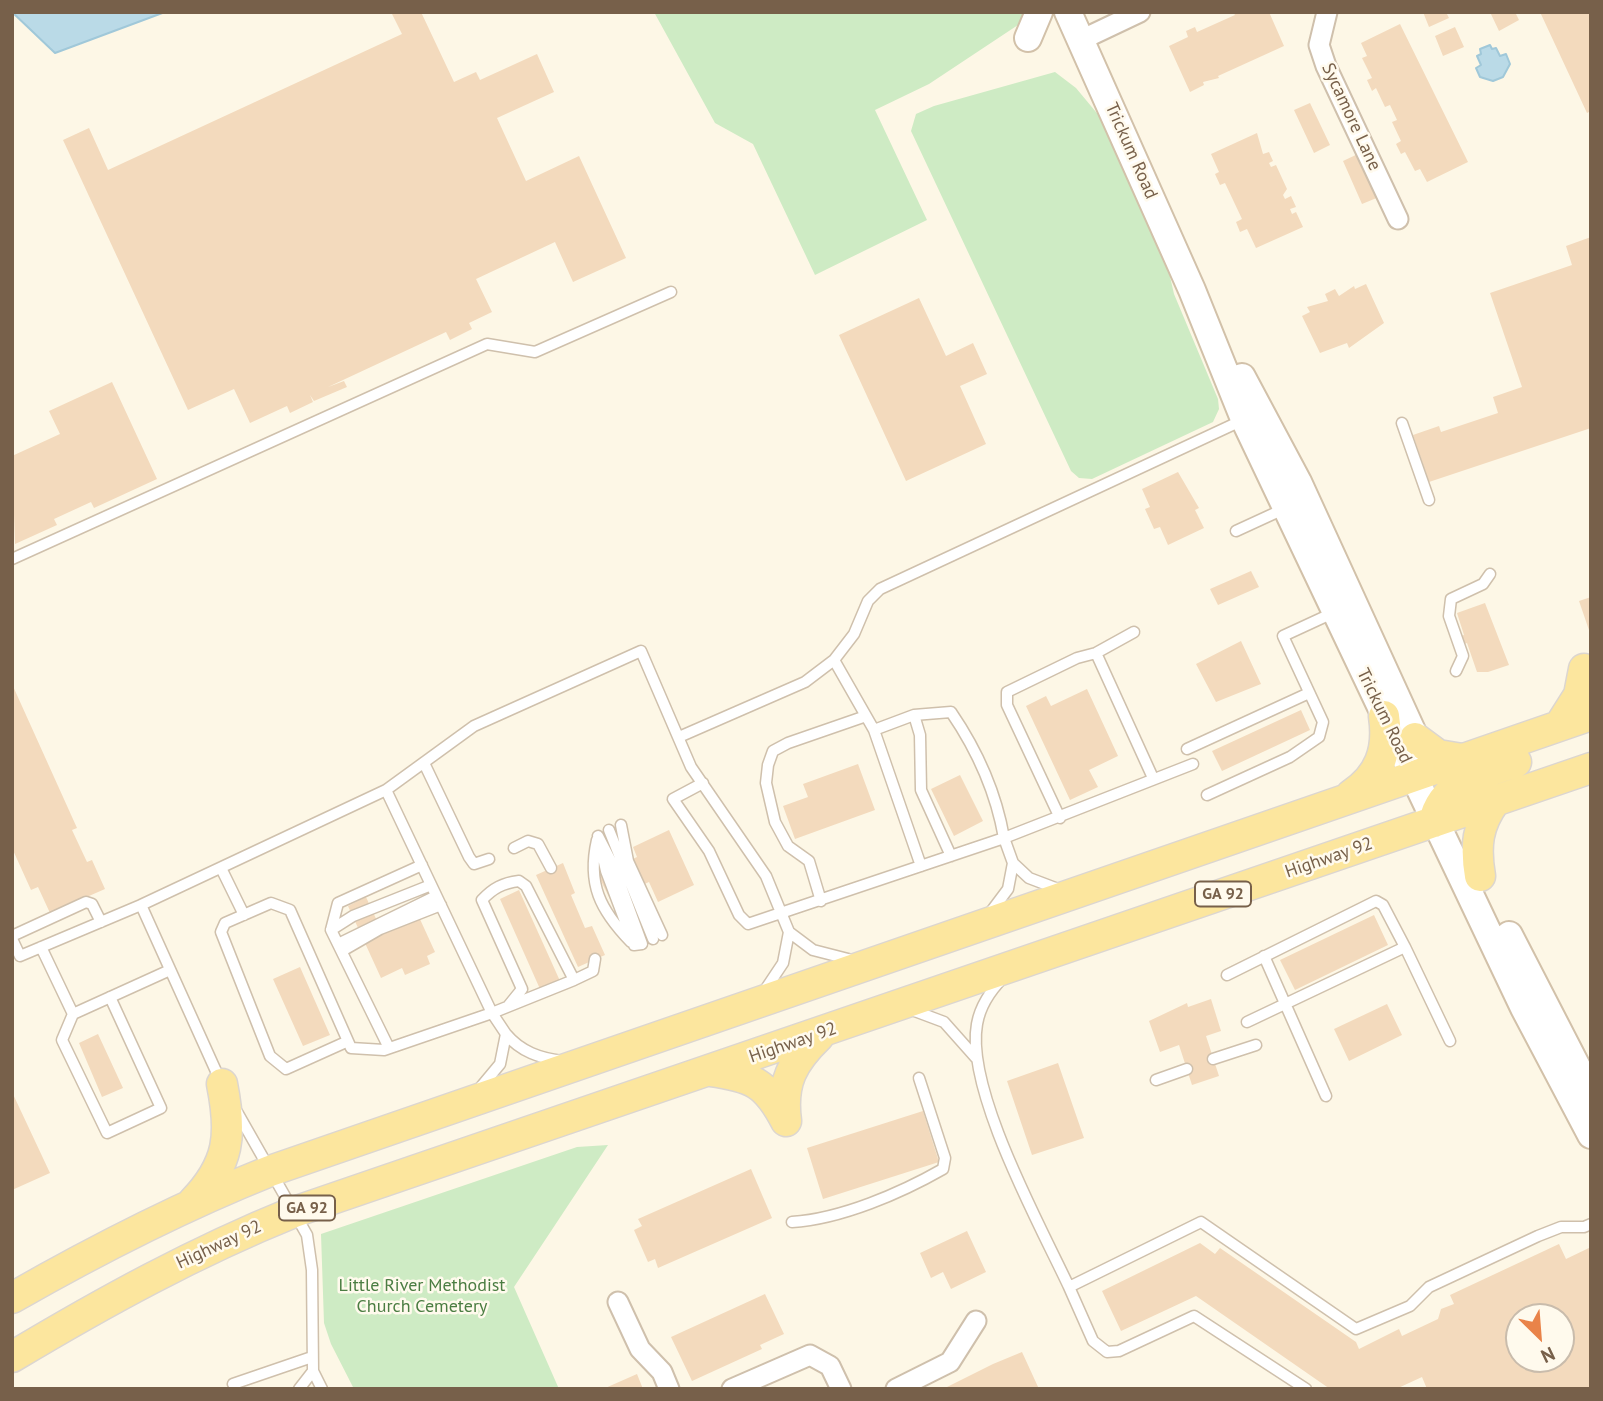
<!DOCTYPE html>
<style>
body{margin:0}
#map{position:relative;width:1603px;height:1401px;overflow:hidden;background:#fdf7e6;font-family:"PT Sans",sans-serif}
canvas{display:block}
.frame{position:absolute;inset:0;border:14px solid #77604a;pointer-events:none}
.north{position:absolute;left:1505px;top:1303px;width:70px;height:70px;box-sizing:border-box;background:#fffaed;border:2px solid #c9bcac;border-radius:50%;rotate:155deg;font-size:19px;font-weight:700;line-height:28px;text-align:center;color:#77604a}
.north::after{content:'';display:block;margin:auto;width:24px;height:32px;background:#e98349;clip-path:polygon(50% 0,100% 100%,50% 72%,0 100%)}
</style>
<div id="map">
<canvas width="1603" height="1401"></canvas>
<div class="frame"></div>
<div class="north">N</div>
</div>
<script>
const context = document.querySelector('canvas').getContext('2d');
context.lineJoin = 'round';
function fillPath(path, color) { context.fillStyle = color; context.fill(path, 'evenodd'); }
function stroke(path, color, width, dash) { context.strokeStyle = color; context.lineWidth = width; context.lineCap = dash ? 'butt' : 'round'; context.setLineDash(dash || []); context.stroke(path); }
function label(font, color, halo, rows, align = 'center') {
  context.font = font + ' "PT Sans",sans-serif'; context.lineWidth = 5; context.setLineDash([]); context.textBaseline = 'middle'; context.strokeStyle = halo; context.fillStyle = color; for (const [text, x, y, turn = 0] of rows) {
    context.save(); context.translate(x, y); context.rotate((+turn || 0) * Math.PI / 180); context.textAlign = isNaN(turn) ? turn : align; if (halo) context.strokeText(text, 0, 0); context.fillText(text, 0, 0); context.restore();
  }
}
fillPath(new Path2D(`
 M 654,12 L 1025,12 L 1024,21 L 929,84 L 875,110 L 927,220 L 815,275 L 753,144 L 715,123 Z
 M 1055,72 L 1076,88 L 1101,118 L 1166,259 L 1174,294 L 1218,399 L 1219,409 L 1213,422 L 1092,479 L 1079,478 L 1071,471 L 911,131 L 916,114 L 934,106 Z
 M 608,1145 L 514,1287 L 559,1389 L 354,1389 L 331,1344 L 324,1323 L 321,1234 L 577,1147 Z`), '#ceebc4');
const water = new Path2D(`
 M 12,12 L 165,12 L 55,53 Z
 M 1490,45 L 1492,49 L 1496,48 L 1500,56 L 1506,54 L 1510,64 L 1503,77 L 1493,81 L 1480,77 L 1476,68 L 1481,65 L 1477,56 L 1481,54 L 1480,49 Z`);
fillPath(water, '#badae7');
stroke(water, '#a0c8d9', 2);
fillPath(new Path2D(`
 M 391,12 L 421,12 L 454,82 L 476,72 L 480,80 L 537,54 L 554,92 L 497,118 L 526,181 L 579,156 L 626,258 L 573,282 L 555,242 L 476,279 L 492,312 L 469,323 L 472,329 L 450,340 L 446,332 L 328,387 L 344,381 L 347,387 L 314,401 L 310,395 L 313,402 L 290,413 L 287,406 L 250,423 L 234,389 L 188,410 L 63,140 L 89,128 L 108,170 L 402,34 Z
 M 1233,12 L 1269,12 L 1284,46 L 1218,76 L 1219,78 L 1203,82 L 1204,85 L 1190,92 L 1169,46 L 1188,37 L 1186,31 L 1195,27 L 1197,32 L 1235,15 Z
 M 1423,12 L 1446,12 L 1449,18 L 1429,27 Z
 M 1490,12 L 1515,12 L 1519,20 L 1499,31 Z
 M 1540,12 L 1591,12 L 1591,111 L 1587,113 Z
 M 1400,24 L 1468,162 L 1427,182 L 1420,169 L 1415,171 L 1405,152 L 1401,154 L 1396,144 L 1401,141 L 1392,122 L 1397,120 L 1390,105 L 1385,107 L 1376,88 L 1372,91 L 1367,80 L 1372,78 L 1362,58 L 1367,56 L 1361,43 Z
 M 1455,27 L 1464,47 L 1443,56 L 1435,36 Z
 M 1310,103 L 1330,145 L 1314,153 L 1294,110 Z
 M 1257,133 L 1263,154 L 1269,152 L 1273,161 L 1269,163 L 1271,167 L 1276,165 L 1287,189 L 1283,195 L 1285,199 L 1291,196 L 1296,207 L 1290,209 L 1292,214 L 1296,212 L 1303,227 L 1256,248 L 1247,229 L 1240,232 L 1236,222 L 1242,219 L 1225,183 L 1220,185 L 1215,174 L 1219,172 L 1211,154 Z
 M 1360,153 L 1379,197 L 1362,204 L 1343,161 Z
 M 1591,237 L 1591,428 L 1429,482 L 1413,435 L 1439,426 L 1441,432 L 1498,413 L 1493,397 L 1522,387 L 1490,293 L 1572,265 L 1566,246 Z
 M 1366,284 L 1384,323 L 1349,348 L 1347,343 L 1320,353 L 1302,316 L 1310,312 L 1307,307 L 1328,301 L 1325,294 L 1335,289 L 1339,296 L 1354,286 L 1355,289 Z
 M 919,298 L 946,356 L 973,343 L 987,374 L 960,386 L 986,444 L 906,481 L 839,335 Z
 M 112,382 L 157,479 L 94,508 L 91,502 L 54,519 L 57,525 L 15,544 L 12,456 L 60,434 L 49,411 Z
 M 1178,472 L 1199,508 L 1195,510 L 1204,528 L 1168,545 L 1160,527 L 1154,529 L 1145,509 L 1150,507 L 1142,489 Z
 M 1251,571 L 1259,587 L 1218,605 L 1210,589 Z
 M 1591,597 L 1591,633 L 1590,633 L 1579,601 Z
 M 1485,603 L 1509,665 L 1488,672 L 1477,672 L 1467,643 L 1464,644 L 1461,636 L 1464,635 L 1457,613 Z
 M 1241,641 L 1261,684 L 1216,702 L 1196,664 Z
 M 12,684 L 77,828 L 72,830 L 87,862 L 92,860 L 105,889 L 50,913 L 38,887 L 31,890 L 12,848 Z
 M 1087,689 L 1118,756 L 1089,770 L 1098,787 L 1070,800 L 1026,706 L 1046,696 L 1051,706 Z
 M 1301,710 L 1310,730 L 1222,771 L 1212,751 Z
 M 858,764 L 875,810 L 795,839 L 783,806 L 808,797 L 803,784 Z
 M 960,775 L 983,821 L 954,836 L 931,789 Z
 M 669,830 L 694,885 L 658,902 L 649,882 L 610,899 L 598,875 L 637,857 L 633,847 Z
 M 563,863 L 575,893 L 571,895 L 585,928 L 592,926 L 605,955 L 578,967 L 536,875 Z
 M 519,890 L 560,981 L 540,989 L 500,899 Z
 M 366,897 L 383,934 L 419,917 L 435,952 L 427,956 L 430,964 L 405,975 L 402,968 L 381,978 L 348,906 Z
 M 1374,915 L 1388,945 L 1295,990 L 1280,960 Z
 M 300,967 L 330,1035 L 303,1046 L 273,979 Z
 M 1211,999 L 1221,1031 L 1206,1036 L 1219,1076 L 1192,1085 L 1179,1045 L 1160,1052 L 1149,1021 L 1187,1003 L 1188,1007 Z
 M 1387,1004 L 1402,1035 L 1349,1061 L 1334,1029 Z
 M 98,1034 L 123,1088 L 102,1097 L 79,1043 Z
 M 1058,1063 L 1084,1138 L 1032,1155 L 1007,1081 Z
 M 12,1092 L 50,1173 L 12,1190 Z
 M 923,1111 L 939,1162 L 823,1199 L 807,1148 Z
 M 751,1169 L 772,1218 L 658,1268 L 655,1259 L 648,1262 L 634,1230 L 642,1226 L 638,1219 Z
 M 967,1231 L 986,1272 L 951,1289 L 943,1272 L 931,1278 L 920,1253 Z
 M 1200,1243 L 1215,1254 L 1220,1248 L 1356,1342 L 1359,1349 L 1399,1329 L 1402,1336 L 1438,1319 L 1441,1309 L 1454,1304 L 1450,1295 L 1559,1244 L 1566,1259 L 1591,1247 L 1591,1389 L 1427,1389 L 1422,1377 L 1396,1389 L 1330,1389 L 1196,1296 L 1121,1331 L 1102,1291 ZM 1519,1317 L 1561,1317 L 1561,1359 L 1519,1359 Z
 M 765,1294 L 784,1334 L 760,1345 L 762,1349 L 692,1381 L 671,1337 Z
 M 1022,1352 L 1039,1389 L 943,1389 L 993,1364 Z
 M 637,1374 L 643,1389 L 603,1389 Z`), '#f3dabd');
const lane = new Path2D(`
 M 1402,423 L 1429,500
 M 1236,531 L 1286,508
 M 12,559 L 487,344 L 535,352 L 671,292
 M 1096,653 L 1153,778
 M 834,660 L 854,634 L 868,601 L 880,589 L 1243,420
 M 1456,671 L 1463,656 L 1449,616 L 1451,599 L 1483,584 L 1490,574
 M 914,715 L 920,735 L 921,790 L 951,856
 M 874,730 L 914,715 L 951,712 C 977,750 996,792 1004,838 L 1193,764
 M 679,737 L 805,682 L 834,660 L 874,730 L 921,866
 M 1187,749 L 1309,693
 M 424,763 L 469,857 L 474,864 L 489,859
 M 703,783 L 673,799 L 709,851 L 739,915 L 748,924 L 1004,838 L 1013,863
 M 386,790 L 492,1013 L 506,1034
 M 1207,795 L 1290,757 L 1319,737 L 1323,722 L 1283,636 L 1335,612
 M 1060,818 L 1007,705 L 1007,692 L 1077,658 L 1096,653 L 1134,632
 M 621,825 L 628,861 L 662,935
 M 609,830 L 653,939
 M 598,836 L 614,867 L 642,944 L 634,945 L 606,871 Z
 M 597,840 C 587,884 600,910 631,942
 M 514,848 L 528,841 L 538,844 L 551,868
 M 221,868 L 244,915
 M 821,901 L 809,861 L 788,846 L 775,822 L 766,783 L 768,765 L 773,751 L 788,743 L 866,716
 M 990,913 L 1008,889 L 1013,863 L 1029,878 L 1058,889
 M 331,930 L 338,903 L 422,865
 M 12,936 L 86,902 L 92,904 L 101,922
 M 12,939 L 20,956 L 141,905
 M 338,944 L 436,896
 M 41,947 L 73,1014
 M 342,951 L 380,929 L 441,905
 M 1264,956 L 1326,1096
 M 1227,975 L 1376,901 L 1383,905 L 1405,947
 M 1003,978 C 991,990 980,1007 977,1024 C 965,1089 1040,1225 1069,1287
 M 765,990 L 783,963 L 789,932 L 813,950 L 852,960
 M 110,997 L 161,1108 L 107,1133 L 62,1040 L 73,1014 L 170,970
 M 509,1005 L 522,989 L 482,900 C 493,888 503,883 519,881 L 526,886 L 574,980 L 593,971 L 595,959
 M 912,1010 L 944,1022 L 976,1058
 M 1247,1022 L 1405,947 L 1450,1041
 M 346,1042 L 286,1069 L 270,1056 L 221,932 L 225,923 L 271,903 L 290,910 L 351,1048 L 384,1050 L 492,1013 L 574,980
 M 389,1048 L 331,930 L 353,916 L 431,885
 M 1213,1059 L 1256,1045
 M 220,1080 L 141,905 L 386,790 L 474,726 L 641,651 L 691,767 L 766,876 L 789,932
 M 1156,1080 L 1187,1069
 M 480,1088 L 500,1064 L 506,1034 C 521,1052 540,1058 562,1061
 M 237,1112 L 307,1235 L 312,1270 L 313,1371 L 299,1389
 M 792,1222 C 841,1219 901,1193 943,1169 L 945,1158 L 919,1078
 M 313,1371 L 322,1389
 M 233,1384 L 312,1357
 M 1306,1389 L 1194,1316 L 1119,1351 L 1107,1352 L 1093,1341 L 1069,1287 L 1201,1222 L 1356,1329 L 1410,1306 L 1429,1287 L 1538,1236 L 1561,1227 L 1584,1227 L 1591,1224`);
const street = new Path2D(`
 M 1327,12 L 1319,45 L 1326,66 L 1398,219
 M 1081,40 L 1140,12
 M 618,1302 L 640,1349 L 662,1372 L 669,1389
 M 732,1389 L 810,1355 L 830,1366 L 841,1389
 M 896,1389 L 950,1362 L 976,1321`);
const secondary = new Path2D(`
 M 1068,12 L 1192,290 L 1244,419 L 1524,1008 L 1591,1135
 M 1028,38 L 1039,12
 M 1242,377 L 1298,482 L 1423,755
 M 1509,935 L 1591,1094`);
const primary = new Path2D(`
 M 1560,725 L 1579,695 L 1584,669
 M 1415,738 L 1438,755 L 1462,759
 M 1351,795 C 1380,776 1389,750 1384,716
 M 1434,822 C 1442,783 1483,773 1516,762
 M 1480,876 C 1475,847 1477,825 1495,801
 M 710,1071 C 752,1077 766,1082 786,1121
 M 786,1121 C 781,1083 792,1062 819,1036
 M 193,1202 C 230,1164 232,1134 222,1084
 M 12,1298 C 96,1250 180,1207 270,1171 L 1591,715
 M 12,1357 C 104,1302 195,1252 294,1212 L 1591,768`);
stroke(lane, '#cfc0ac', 13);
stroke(street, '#cfc0ac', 23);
stroke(secondary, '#d2c1a9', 30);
stroke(primary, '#dcd6d0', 33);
stroke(lane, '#fff', 10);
stroke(street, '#fff', 19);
stroke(secondary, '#fff', 26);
stroke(primary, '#fce69e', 30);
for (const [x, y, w] of [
 [1223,894,56],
 [307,1208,56]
]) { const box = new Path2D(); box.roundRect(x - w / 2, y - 12.5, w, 25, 5); context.fillStyle = '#fffaed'; context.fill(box); stroke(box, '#77604a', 2); }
label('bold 16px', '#77604a', null, [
 ["GA 92",1223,894],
 ["GA 92",307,1208]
]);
label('18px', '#77604a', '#fffaed', [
 ["Sycamore Lane",1351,117,65],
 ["Trickum Road",1131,151,66],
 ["Trickum Road",1384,716,64],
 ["Highway 92",1329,858,-19],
 ["Highway 92",793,1043,-19],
 ["Highway 92",219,1245,-25]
]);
label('18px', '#4b7d42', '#fffaed', [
 ["Little River Methodist",422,1286],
 ["Church Cemetery",422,1307]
]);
</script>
